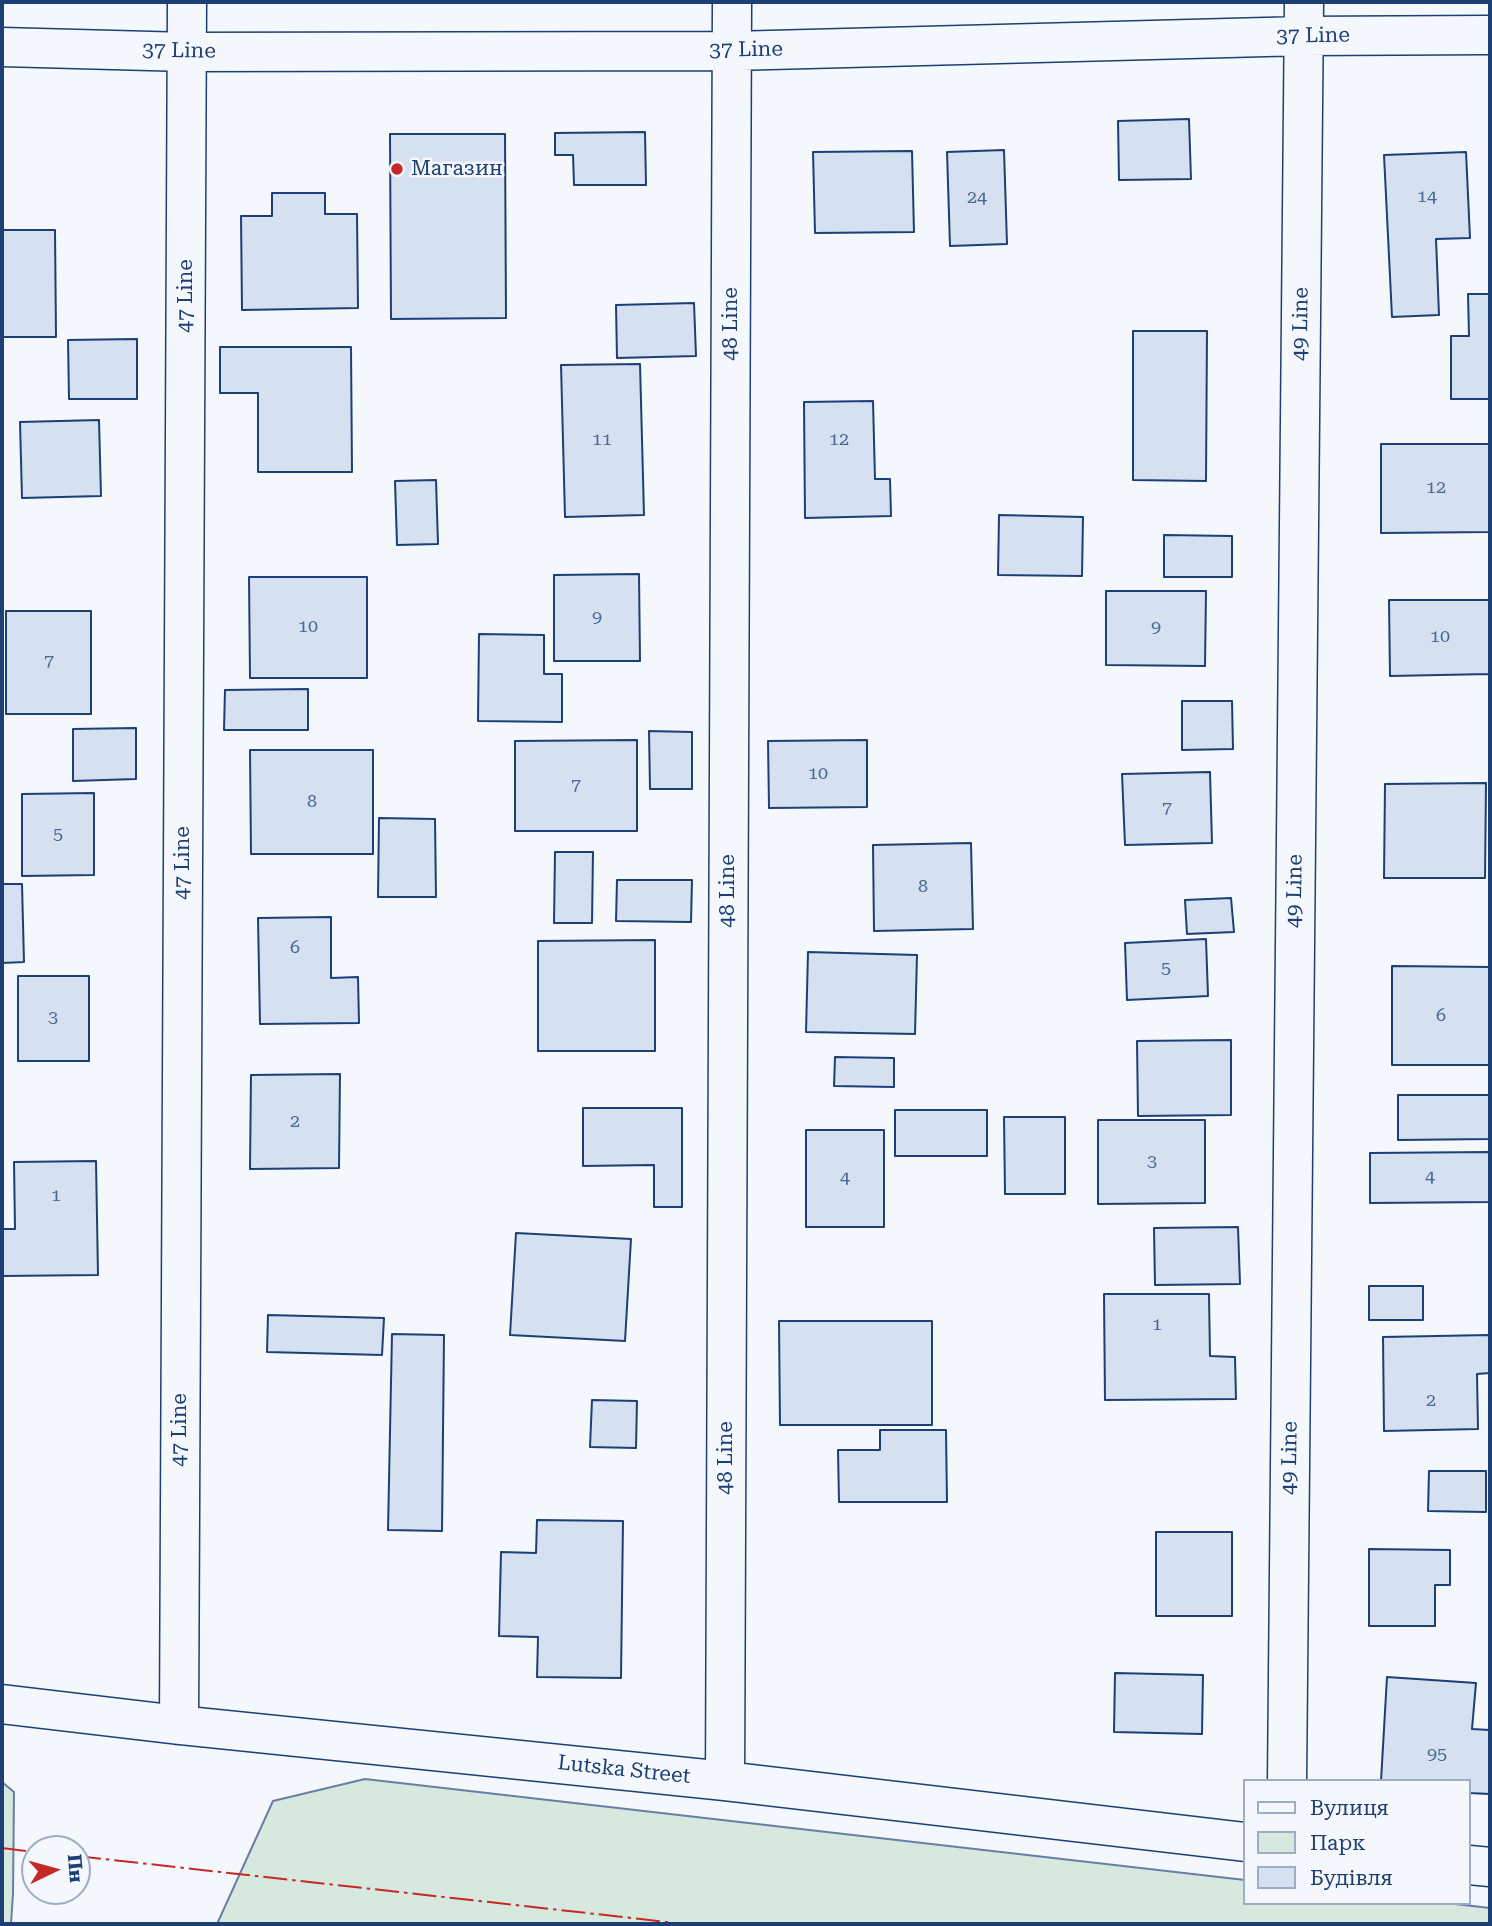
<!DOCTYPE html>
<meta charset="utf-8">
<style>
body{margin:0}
#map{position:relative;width:1492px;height:1926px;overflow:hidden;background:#f4f7fb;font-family:"Roboto Serif",serif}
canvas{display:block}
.frame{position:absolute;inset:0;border:4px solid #1d3f73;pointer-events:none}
.legend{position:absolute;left:1243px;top:1779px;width:228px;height:126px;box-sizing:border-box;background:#f4f7fb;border:2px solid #9eadc5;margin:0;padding:9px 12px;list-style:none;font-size:21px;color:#1d3f73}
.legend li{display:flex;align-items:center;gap:14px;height:35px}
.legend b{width:35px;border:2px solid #9eadc5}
.north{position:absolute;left:21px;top:1835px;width:70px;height:70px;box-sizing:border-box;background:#f4f7fb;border:2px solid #9eadc5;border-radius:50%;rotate:85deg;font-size:19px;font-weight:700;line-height:28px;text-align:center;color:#1d3f73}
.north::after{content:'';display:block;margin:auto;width:24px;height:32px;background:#c62828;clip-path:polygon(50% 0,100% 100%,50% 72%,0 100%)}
</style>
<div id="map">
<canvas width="1492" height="1926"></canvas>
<div class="frame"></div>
<ul class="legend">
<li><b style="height:9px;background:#f4f7fb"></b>Вулиця</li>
<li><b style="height:19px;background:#d7e8df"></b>Парк</li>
<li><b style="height:19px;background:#d5e0f0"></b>Будівля</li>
</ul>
<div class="north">Пн</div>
</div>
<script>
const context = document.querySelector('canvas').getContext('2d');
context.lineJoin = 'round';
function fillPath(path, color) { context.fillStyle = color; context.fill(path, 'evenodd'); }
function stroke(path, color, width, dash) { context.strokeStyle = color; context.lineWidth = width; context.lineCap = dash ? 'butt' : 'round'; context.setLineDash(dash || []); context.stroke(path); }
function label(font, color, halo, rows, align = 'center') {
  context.font = font + ' "Roboto Serif",serif'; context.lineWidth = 5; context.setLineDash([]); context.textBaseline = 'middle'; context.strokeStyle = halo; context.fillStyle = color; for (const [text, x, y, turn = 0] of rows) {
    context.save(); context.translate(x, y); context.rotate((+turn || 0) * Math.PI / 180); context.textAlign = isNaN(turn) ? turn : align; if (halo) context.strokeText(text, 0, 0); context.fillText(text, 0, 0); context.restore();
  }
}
const green = new Path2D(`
 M 365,1779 L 1245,1880 L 1245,1903 L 1446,1903 L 1490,1908 L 1490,1924 L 217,1924 L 273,1801 Z
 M 2,1782 L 14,1792 L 13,1894 L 11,1924 L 2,1924 Z`);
fillPath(green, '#d7e8df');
stroke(green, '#687fa3', 2);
const building = new Path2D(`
 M 1189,119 L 1191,179 L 1119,180 L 1118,121 Z
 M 645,132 L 646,185 L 574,185 L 573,155 L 555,155 L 555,133 Z
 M 390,134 L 505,134 L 506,318 L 391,319 Z
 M 1004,150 L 1007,244 L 950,246 L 947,152 Z
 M 912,151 L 914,232 L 815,233 L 813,152 Z
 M 1466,152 L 1470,238 L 1436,239 L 1439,315 L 1392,317 L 1384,155 Z
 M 272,193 L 325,193 L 325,214 L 357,214 L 358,308 L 242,310 L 241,216 L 272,216 Z
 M 2,230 L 55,230 L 56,337 L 2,337 Z
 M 1468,294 L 1490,294 L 1490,399 L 1451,399 L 1451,336 L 1469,336 Z
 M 694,303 L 696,356 L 617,358 L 616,305 Z
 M 1133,331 L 1207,331 L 1206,481 L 1133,480 Z
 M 137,339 L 137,399 L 69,399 L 68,340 Z
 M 220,347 L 351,347 L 352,472 L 258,472 L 258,393 L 220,393 Z
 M 640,364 L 644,515 L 565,517 L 561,365 Z
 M 873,401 L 875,479 L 890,479 L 891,516 L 805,518 L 804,402 Z
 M 99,420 L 101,496 L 22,498 L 20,422 Z
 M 1381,444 L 1490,444 L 1490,532 L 1381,533 Z
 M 436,480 L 438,544 L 397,545 L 395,481 Z
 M 999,515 L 1083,517 L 1082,576 L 998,575 Z
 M 1164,535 L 1232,536 L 1232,577 L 1164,577 Z
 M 639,574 L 640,661 L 554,661 L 554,575 Z
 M 249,577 L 367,577 L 367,678 L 250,678 Z
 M 1106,591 L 1206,591 L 1205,666 L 1106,665 Z
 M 1389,600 L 1490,600 L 1490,699 L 1490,674 L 1390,676 Z
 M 6,611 L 91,611 L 91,714 L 6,714 Z
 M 479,634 L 544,635 L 544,674 L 562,674 L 562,722 L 478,721 Z
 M 308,689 L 308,730 L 224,730 L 225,690 Z
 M 1182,701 L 1232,701 L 1233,749 L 1182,750 Z
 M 136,728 L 136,779 L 73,781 L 73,729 Z
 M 649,731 L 692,732 L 692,789 L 650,789 Z
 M 637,740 L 637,831 L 515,831 L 515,741 Z
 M 867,740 L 867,807 L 769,808 L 768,741 Z
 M 250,750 L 373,750 L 373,854 L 251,854 Z
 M 1210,772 L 1212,843 L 1125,845 L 1122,774 Z
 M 1486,783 L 1485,878 L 1384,878 L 1385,784 Z
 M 94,793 L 94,875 L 22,876 L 22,794 Z
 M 379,818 L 435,819 L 436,897 L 378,897 Z
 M 971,843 L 973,929 L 874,931 L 873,845 Z
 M 555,852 L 593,852 L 592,923 L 554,923 Z
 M 617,880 L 692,880 L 691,922 L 616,921 Z
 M 2,884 L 22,884 L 24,962 L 2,963 Z
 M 1231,898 L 1234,932 L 1187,934 L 1185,900 Z
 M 331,917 L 331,978 L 358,977 L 359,1023 L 260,1024 L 258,918 Z
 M 1206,939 L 1208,996 L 1127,1000 L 1125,943 Z
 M 655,940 L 655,1051 L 538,1051 L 538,941 Z
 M 808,952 L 917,955 L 915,1034 L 806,1032 Z
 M 1392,966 L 1490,967 L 1490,1065 L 1392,1065 Z
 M 18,976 L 89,976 L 89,1061 L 18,1061 Z
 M 1231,1040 L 1231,1115 L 1138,1116 L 1137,1041 Z
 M 835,1057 L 894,1058 L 894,1087 L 834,1086 Z
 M 340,1074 L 339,1168 L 250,1169 L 251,1075 Z
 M 1398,1095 L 1490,1095 L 1490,1139 L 1398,1140 Z
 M 583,1108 L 682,1108 L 682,1207 L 654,1207 L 654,1165 L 583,1166 Z
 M 895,1110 L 987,1110 L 987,1156 L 895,1156 Z
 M 1004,1117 L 1065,1117 L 1065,1194 L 1005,1194 Z
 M 1098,1120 L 1205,1120 L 1205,1203 L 1098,1204 Z
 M 806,1130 L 884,1130 L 884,1227 L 806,1227 Z
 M 1490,1152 L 1490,1202 L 1370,1203 L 1370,1153 Z
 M 96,1161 L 98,1275 L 2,1276 L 2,1229 L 15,1229 L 14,1162 Z
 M 1238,1227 L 1240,1284 L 1155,1285 L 1154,1228 Z
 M 516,1233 L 631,1239 L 625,1341 L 510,1335 Z
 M 1369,1286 L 1423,1286 L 1423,1320 L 1369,1320 Z
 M 1104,1294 L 1209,1294 L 1210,1356 L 1235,1357 L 1236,1399 L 1105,1400 Z
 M 268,1315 L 384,1318 L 382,1355 L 267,1352 Z
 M 779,1321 L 932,1321 L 932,1425 L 780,1425 Z
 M 392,1334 L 444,1335 L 442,1531 L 388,1530 Z
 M 1490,1335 L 1490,1373 L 1477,1374 L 1478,1429 L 1384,1431 L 1383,1337 Z
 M 592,1400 L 637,1401 L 636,1448 L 590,1447 Z
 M 880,1430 L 946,1430 L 947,1502 L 839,1502 L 838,1450 L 880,1450 Z
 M 1429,1471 L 1486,1471 L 1486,1512 L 1428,1511 Z
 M 537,1520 L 623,1521 L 621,1678 L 537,1677 L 538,1637 L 499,1636 L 501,1552 L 536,1553 Z
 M 1156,1532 L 1232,1532 L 1232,1616 L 1156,1616 Z
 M 1369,1549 L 1450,1550 L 1450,1585 L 1435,1585 L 1435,1626 L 1369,1626 Z
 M 1115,1673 L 1203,1675 L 1202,1734 L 1114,1732 Z
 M 1387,1677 L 1476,1683 L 1472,1729 L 1490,1730 L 1490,1794 L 1469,1793 L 1469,1781 L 1381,1781 Z`);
fillPath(building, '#d5e0f0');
stroke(building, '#1d3f73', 2);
const minor = new Path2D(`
 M 2,47 L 187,52 L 732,51 L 1304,36 L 1490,35
 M 2,1704 L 179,1725 L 725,1781 L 1245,1842
 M 179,1725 L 187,2
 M 725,1781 L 732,2
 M 1287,1781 L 1304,2
 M 1469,1865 L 1490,1867`);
stroke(minor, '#1d3f73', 41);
stroke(minor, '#f4f7fb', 38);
stroke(new Path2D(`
 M 2,1848 L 35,1852
 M 77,1856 L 685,1924`), '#c62828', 2, [24, 5, 3.5, 5]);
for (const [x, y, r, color] of [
 [397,169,7,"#c62828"]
]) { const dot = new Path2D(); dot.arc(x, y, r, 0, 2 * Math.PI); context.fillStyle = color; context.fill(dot); stroke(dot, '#f4f7fb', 2.5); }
label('18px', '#4b6792', null, [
 ["14",1427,197],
 ["24",977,198],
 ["11",602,440],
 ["12",839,440],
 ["12",1436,488],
 ["9",597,618],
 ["10",308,627],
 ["9",1156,628],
 ["10",1440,637],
 ["7",49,662],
 ["10",818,774],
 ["7",576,786],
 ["8",312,802],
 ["7",1167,809],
 ["5",58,835],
 ["8",923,887],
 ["6",295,948],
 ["5",1166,969],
 ["6",1441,1016],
 ["3",53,1018],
 ["2",295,1122],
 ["3",1152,1162],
 ["4",1430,1177],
 ["4",845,1178],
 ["1",56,1196],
 ["1",1157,1325],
 ["2",1431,1401],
 ["95",1437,1755]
]);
label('21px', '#1d3f73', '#f4f7fb', [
 ["37 Line",1313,36,-1],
 ["37 Line",746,50,-1],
 ["37 Line",179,51,1],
 ["47 Line",186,296,-90],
 ["48 Line",731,324,-90],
 ["49 Line",1301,324,-89],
 ["47 Line",183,863,-90],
 ["48 Line",728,891,-90],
 ["49 Line",1295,891,-89],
 ["47 Line",180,1430,-90],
 ["48 Line",726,1458,-90],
 ["49 Line",1290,1458,-89],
 ["Lutska Street",624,1770,6]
]);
label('21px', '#1d3f73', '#f4f7fb', [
 ["Магазин",411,169]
], 'left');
</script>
